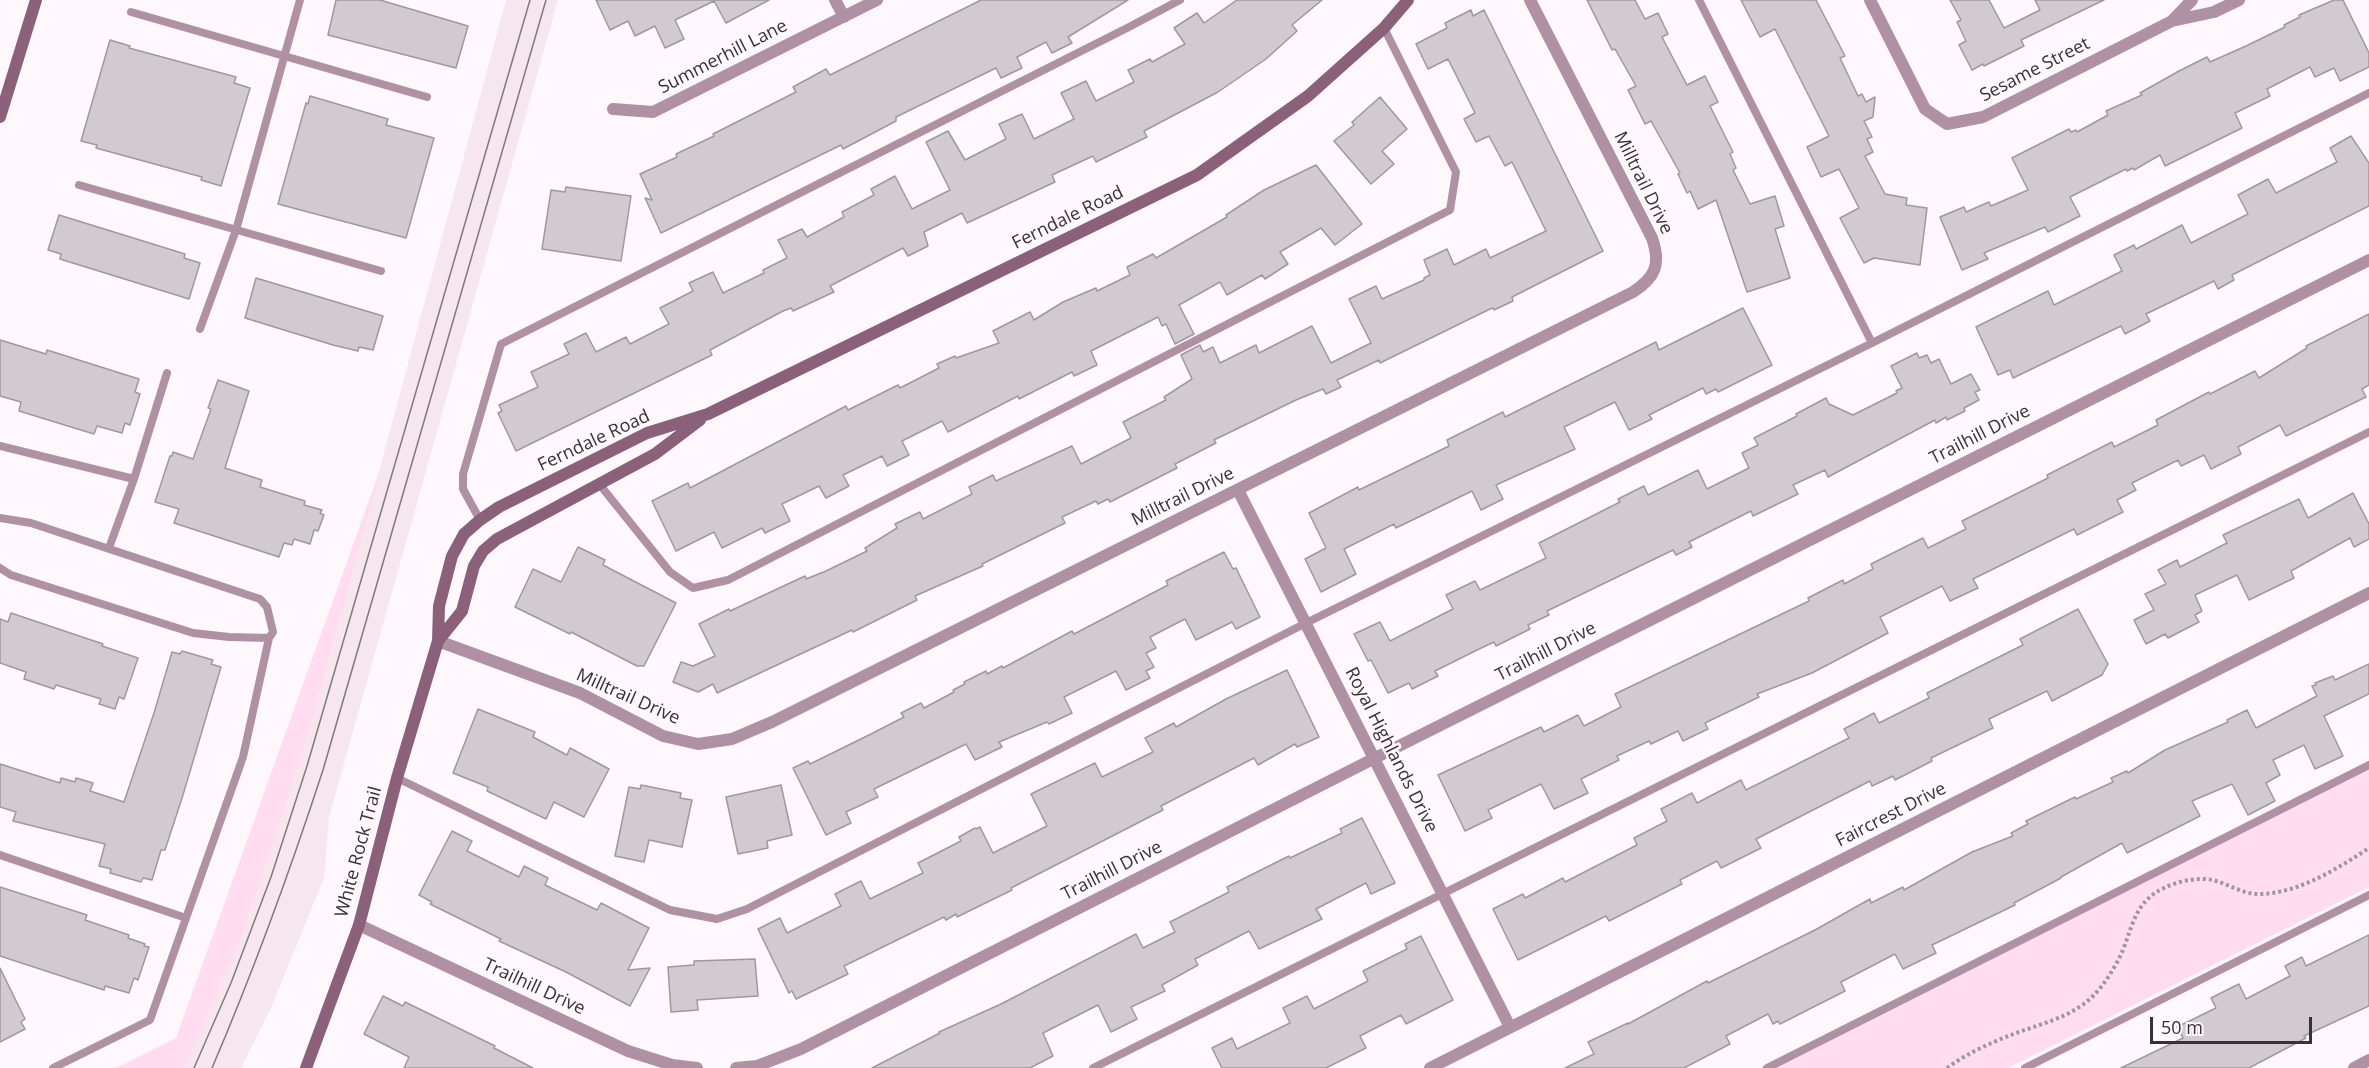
<!DOCTYPE html>
<style>
body{margin:0}
#map{position:relative;width:2369px;height:1068px;overflow:hidden;background:#fef7fb;font-family:"Open Sans",sans-serif}
canvas{display:block}
.scale{position:absolute;left:2150px;top:1017px;width:162px;height:27px;box-sizing:border-box;border:3px solid #363335;border-top:0;padding-left:8px;font-size:18px;line-height:21px;white-space:nowrap;color:#363335;-webkit-text-stroke:4px #fef7fb;paint-order:stroke}
</style>
<div id="map">
<canvas width="2369" height="1068"></canvas>
<div class="scale">50 m</div>
</div>
<script>
const context = document.querySelector('canvas').getContext('2d');
context.lineJoin = 'round';
function fillPath(path, color) { context.fillStyle = color; context.fill(path, 'evenodd'); }
function stroke(path, color, width, dash) { context.strokeStyle = color; context.lineWidth = width; context.lineCap = dash ? 'butt' : 'round'; context.setLineDash(dash || []); context.stroke(path); }
function label(font, color, halo, rows, align = 'center') {
  context.font = font + ' "Open Sans",sans-serif'; context.lineWidth = 5; context.setLineDash([]); context.textBaseline = 'middle'; context.strokeStyle = halo; context.fillStyle = color; for (const [text, x, y, turn = 0] of rows) {
    context.save(); context.translate(x, y); context.rotate((+turn || 0) * Math.PI / 180); context.textAlign = isNaN(turn) ? turn : align; if (halo) context.strokeText(text, 0, 0); context.fillText(text, 0, 0); context.restore();
  }
}
fillPath(new Path2D(`
 M 506,0 L 558,0 L 329,817 L 324,878 L 271,1008 L 241,1068 L 184,1068 L 245,929 L 308,735 Z`), '#f6e7ef');
fillPath(new Path2D(`
 M 382,464 L 308,735 L 245,929 L 188,1060 L 184,1068 L 116,1068 L 176,1038 Z
 M 2369,761 L 2369,887 L 2008,1068 L 1761,1068 Z`), '#ffdcf0');
const building = new Path2D(`
 M 336,0 L 380,0 L 468,26 L 456,68 L 328,35 Z
 M 596,0 L 769,0 L 726,23 L 714,1 L 675,20 L 684,39 L 665,48 L 655,26 L 635,36 L 628,21 L 610,30 Z
 M 981,0 L 1128,0 L 1068,37 L 1072,43 L 1052,53 L 1046,42 L 1017,57 L 1022,68 L 1001,78 L 996,68 L 896,117 L 896,121 L 843,149 L 841,145 L 661,233 L 645,198 L 652,200 L 640,174 L 677,157 L 676,154 L 714,136 L 713,134 L 796,92 L 793,87 L 826,69 L 830,75 Z
 M 1237,0 L 1322,0 L 1292,25 L 1297,31 L 1266,59 L 1218,92 L 1144,131 L 1147,137 L 1096,162 L 1093,156 L 1052,175 L 1055,182 L 967,223 L 962,213 L 924,232 L 928,246 L 908,256 L 903,248 L 830,286 L 834,292 L 793,311 L 791,308 L 783,311 L 710,350 L 712,355 L 516,451 L 498,413 L 502,411 L 499,405 L 538,387 L 531,372 L 569,354 L 564,344 L 586,333 L 596,352 L 626,337 L 630,344 L 669,324 L 660,308 L 693,291 L 689,283 L 713,272 L 723,293 L 764,273 L 763,270 L 787,258 L 778,240 L 802,229 L 807,237 L 844,217 L 842,212 L 874,195 L 871,189 L 895,176 L 912,209 L 950,190 L 926,142 L 948,131 L 965,160 L 1006,139 L 999,124 L 1022,114 L 1034,139 L 1074,119 L 1061,93 L 1086,81 L 1096,101 L 1134,82 L 1128,70 L 1150,59 L 1152,62 L 1185,44 L 1174,28 L 1197,13 L 1204,23 Z
 M 1587,0 L 1635,0 L 1645,19 L 1658,13 L 1668,34 L 1662,37 L 1687,85 L 1705,76 L 1718,102 L 1710,106 L 1733,152 L 1730,154 L 1736,168 L 1733,170 L 1750,204 L 1775,196 L 1784,226 L 1775,229 L 1790,278 L 1747,292 L 1716,200 L 1698,209 L 1690,191 L 1687,193 L 1678,174 L 1680,173 L 1651,121 L 1645,124 L 1628,90 L 1636,86 L 1615,49 L 1612,50 Z
 M 1741,0 L 1816,0 L 1845,56 L 1840,58 L 1858,96 L 1862,94 L 1866,102 L 1875,97 L 1873,117 L 1864,121 L 1872,137 L 1867,139 L 1873,152 L 1865,156 L 1885,194 L 1907,198 L 1906,205 L 1927,208 L 1920,265 L 1874,258 L 1864,263 L 1840,218 L 1859,208 L 1839,169 L 1821,177 L 1807,147 L 1829,136 L 1775,29 L 1760,37 Z
 M 1950,0 L 1989,0 L 2004,28 L 2040,10 L 2035,0 L 2104,0 L 2021,40 L 2024,46 L 1984,66 L 1983,64 L 1972,70 L 1959,45 L 1966,41 L 1957,22 L 1961,20 Z
 M 2334,0 L 2343,0 L 2369,53 L 2369,67 L 2340,81 L 2334,68 L 2315,77 L 2310,67 L 2267,89 L 2270,96 L 2235,113 L 2242,128 L 2165,166 L 2160,155 L 2134,170 L 2133,168 L 2127,171 L 2126,169 L 2070,197 L 2080,216 L 2048,232 L 2045,227 L 1984,253 L 1988,259 L 1962,270 L 1940,217 L 1964,207 L 1966,212 L 1989,202 L 1991,206 L 2028,190 L 2012,158 L 2069,129 L 2071,132 L 2076,130 L 2077,132 L 2108,115 L 2106,111 L 2142,95 L 2140,93 L 2179,71 L 2207,57 L 2210,62 L 2246,46 L 2285,27 L 2284,25 L 2300,17 L 2299,15 Z
 M 1471,10 L 1473,16 L 1484,10 L 1603,251 L 1512,297 L 1513,301 L 1494,310 L 1493,308 L 1490,309 L 1380,363 L 1379,360 L 1337,380 L 1341,387 L 1326,394 L 1323,389 L 1296,400 L 1214,440 L 1216,443 L 1175,464 L 1177,468 L 1110,502 L 1108,499 L 1098,504 L 1096,501 L 1062,517 L 1065,523 L 982,564 L 983,566 L 915,596 L 917,600 L 853,632 L 852,630 L 717,693 L 713,684 L 698,692 L 673,682 L 681,662 L 693,666 L 715,656 L 699,624 L 729,609 L 730,611 L 805,576 L 806,579 L 826,571 L 867,551 L 865,548 L 897,528 L 895,524 L 920,512 L 923,519 L 972,494 L 969,487 L 993,475 L 996,481 L 1072,446 L 1081,464 L 1131,438 L 1123,422 L 1166,400 L 1164,397 L 1192,379 L 1181,355 L 1200,345 L 1203,352 L 1213,347 L 1220,363 L 1256,345 L 1259,353 L 1312,326 L 1331,363 L 1371,343 L 1349,299 L 1376,286 L 1382,299 L 1424,280 L 1424,278 L 1430,275 L 1424,260 L 1447,249 L 1454,265 L 1486,249 L 1490,258 L 1546,231 L 1512,162 L 1505,166 L 1489,136 L 1476,142 L 1464,119 L 1475,113 L 1448,59 L 1428,69 L 1416,44 L 1447,28 L 1445,23 Z
 M 110,40 L 130,46 L 129,48 L 236,77 L 234,83 L 250,88 L 221,186 L 201,180 L 202,177 L 96,148 L 97,145 L 81,141 Z
 M 310,96 L 388,119 L 386,125 L 434,138 L 406,238 L 278,204 L 306,103 L 308,104 Z
 M 1380,97 L 1407,129 L 1382,151 L 1394,164 L 1371,184 L 1334,141 L 1354,125 L 1352,122 Z
 M 2351,136 L 2369,163 L 2369,206 L 2232,275 L 2234,280 L 2218,289 L 2214,281 L 2146,314 L 2150,321 L 2125,334 L 2121,326 L 2013,378 L 2010,370 L 1998,375 L 1976,327 L 2048,291 L 2054,305 L 2122,271 L 2114,255 L 2134,245 L 2136,249 L 2182,225 L 2191,243 L 2248,214 L 2238,195 L 2268,179 L 2276,193 L 2337,162 L 2330,148 Z
 M 1316,165 L 1362,224 L 1335,245 L 1321,228 L 1280,252 L 1288,264 L 1265,279 L 1262,275 L 1227,295 L 1220,282 L 1179,305 L 1194,334 L 1175,344 L 1166,324 L 1162,326 L 1158,317 L 1091,351 L 1097,365 L 1074,376 L 1072,372 L 1019,399 L 1018,396 L 948,432 L 942,421 L 902,441 L 909,455 L 887,466 L 882,456 L 843,475 L 849,486 L 826,498 L 819,486 L 782,504 L 790,521 L 765,533 L 762,528 L 722,548 L 714,532 L 676,551 L 652,501 L 688,483 L 690,488 L 846,406 L 848,410 L 898,385 L 900,388 L 939,368 L 937,364 L 955,356 L 956,358 L 999,343 L 993,331 L 1030,312 L 1034,320 L 1063,302 L 1096,288 L 1097,291 L 1130,275 L 1127,267 L 1153,254 L 1156,258 L 1227,217 L 1226,215 L 1264,190 Z
 M 566,187 L 631,196 L 621,261 L 542,249 L 551,190 L 565,192 Z
 M 59,215 L 185,254 L 184,258 L 200,263 L 189,299 L 60,259 L 61,254 L 48,250 Z
 M 256,278 L 383,316 L 373,350 L 359,347 L 358,351 L 333,345 L 245,318 Z
 M 1743,308 L 1772,365 L 1718,392 L 1716,389 L 1706,394 L 1703,388 L 1649,415 L 1652,419 L 1629,430 L 1615,402 L 1564,427 L 1575,449 L 1496,485 L 1503,499 L 1481,510 L 1472,491 L 1396,528 L 1394,524 L 1344,549 L 1356,574 L 1321,592 L 1305,559 L 1326,548 L 1309,513 L 1358,487 L 1359,490 L 1449,446 L 1447,440 L 1503,412 L 1505,417 L 1656,342 L 1659,350 Z
 M 2369,314 L 2369,385 L 2362,389 L 2366,397 L 2286,436 L 2280,425 L 2238,447 L 2241,454 L 2211,469 L 2204,455 L 2181,466 L 2178,460 L 2132,483 L 2136,490 L 2117,500 L 2123,512 L 2077,535 L 2074,529 L 1973,579 L 1978,588 L 1950,601 L 1942,586 L 1880,617 L 1888,633 L 1812,673 L 1757,694 L 1759,697 L 1705,723 L 1708,729 L 1683,741 L 1678,731 L 1651,744 L 1649,741 L 1617,756 L 1619,760 L 1581,779 L 1588,793 L 1554,809 L 1541,784 L 1488,810 L 1492,818 L 1465,831 L 1438,775 L 1541,727 L 1544,732 L 1578,715 L 1584,726 L 1621,707 L 1615,694 L 1809,601 L 1808,598 L 1843,580 L 1844,584 L 1873,569 L 1871,564 L 1923,538 L 1928,548 L 1966,529 L 1962,521 L 2048,478 L 2047,475 L 2112,442 L 2114,447 L 2158,425 L 2156,420 L 2209,392 L 2210,394 L 2255,371 L 2259,378 L 2307,348 L 2306,346 Z
 M 0,340 L 46,354 L 47,350 L 139,379 L 135,392 L 140,394 L 130,425 L 125,423 L 122,433 L 97,426 L 94,434 L 19,411 L 21,402 L 0,396 Z
 M 1917,353 L 1919,358 L 1927,355 L 1931,363 L 1939,359 L 1951,384 L 1971,374 L 1980,390 L 1975,392 L 1979,400 L 1964,408 L 1965,411 L 1947,420 L 1946,417 L 1936,423 L 1935,420 L 1828,477 L 1825,470 L 1793,485 L 1798,494 L 1753,516 L 1751,511 L 1689,542 L 1692,547 L 1676,555 L 1673,550 L 1547,611 L 1549,615 L 1528,625 L 1530,629 L 1496,646 L 1494,642 L 1475,651 L 1435,671 L 1438,676 L 1412,689 L 1409,683 L 1388,693 L 1371,660 L 1368,661 L 1354,634 L 1380,622 L 1390,641 L 1453,609 L 1446,595 L 1475,581 L 1480,590 L 1546,558 L 1539,543 L 1620,502 L 1618,499 L 1644,486 L 1648,495 L 1698,470 L 1707,489 L 1749,468 L 1742,453 L 1758,445 L 1754,438 L 1797,416 L 1796,414 L 1826,398 L 1829,404 L 1853,415 L 1897,393 L 1896,391 L 1902,388 L 1891,366 Z
 M 218,380 L 249,391 L 225,468 L 262,480 L 260,487 L 305,501 L 304,505 L 322,510 L 320,513 L 324,515 L 318,531 L 314,530 L 310,544 L 294,539 L 292,545 L 284,543 L 279,557 L 174,523 L 179,509 L 155,502 L 170,456 L 172,456 L 173,452 L 193,459 L 211,409 L 208,408 Z
 M 2353,493 L 2369,524 L 2369,539 L 2354,547 L 2350,538 L 2291,571 L 2294,578 L 2249,600 L 2237,575 L 2195,595 L 2202,611 L 2195,615 L 2199,622 L 2168,638 L 2165,634 L 2146,644 L 2134,620 L 2154,610 L 2145,594 L 2166,584 L 2158,570 L 2177,560 L 2180,567 L 2227,543 L 2223,535 L 2299,499 L 2308,518 Z
 M 578,547 L 605,560 L 603,565 L 676,603 L 644,666 L 637,666 L 571,632 L 570,634 L 515,607 L 533,569 L 561,582 Z
 M 1224,552 L 1233,569 L 1236,568 L 1260,617 L 1236,629 L 1232,622 L 1196,640 L 1185,619 L 1150,637 L 1156,648 L 1146,653 L 1154,667 L 1146,671 L 1150,678 L 1126,690 L 1116,671 L 1064,697 L 1072,713 L 1049,724 L 1047,722 L 999,742 L 1002,747 L 975,760 L 966,744 L 917,768 L 874,789 L 878,797 L 846,812 L 851,823 L 826,835 L 793,768 L 808,761 L 810,764 L 871,734 L 904,717 L 901,713 L 921,703 L 924,708 L 954,692 L 953,690 L 965,684 L 964,682 L 986,671 L 987,674 L 1002,666 L 1003,668 L 1072,631 L 1074,634 L 1168,585 L 1166,581 Z
 M 2078,609 L 2108,664 L 2102,675 L 2052,701 L 2047,691 L 1989,719 L 1993,728 L 1931,758 L 1932,761 L 1895,780 L 1893,776 L 1872,786 L 1870,781 L 1756,839 L 1761,848 L 1721,868 L 1717,861 L 1680,880 L 1682,884 L 1609,921 L 1606,916 L 1518,960 L 1493,909 L 1523,894 L 1525,898 L 1563,878 L 1565,882 L 1637,845 L 1634,838 L 1667,821 L 1661,809 L 1692,793 L 1697,803 L 1741,780 L 1746,790 L 1849,738 L 1844,729 L 1874,713 L 1879,723 L 1929,698 L 1927,693 L 2023,645 L 2020,639 Z
 M 11,613 L 103,644 L 102,646 L 138,658 L 124,699 L 119,697 L 115,709 L 99,704 L 101,699 L 56,685 L 54,689 L 24,679 L 26,672 L 0,663 L 0,619 L 8,622 Z
 M 182,651 L 213,660 L 211,664 L 221,667 L 183,795 L 165,850 L 161,850 L 152,880 L 143,878 L 141,882 L 110,873 L 111,869 L 99,866 L 105,844 L 13,821 L 16,812 L 0,807 L 0,764 L 60,783 L 61,778 L 75,782 L 76,778 L 93,783 L 90,791 L 124,802 L 154,713 L 172,652 L 180,654 Z
 M 2369,664 L 2369,694 L 2324,716 L 2343,756 L 2315,769 L 2304,745 L 2273,760 L 2280,775 L 2266,783 L 2275,801 L 2248,815 L 2232,784 L 2192,801 L 2200,816 L 2127,853 L 2122,843 L 2061,877 L 2061,878 L 2014,903 L 2015,905 L 1932,945 L 1936,953 L 1903,969 L 1895,954 L 1841,982 L 1845,991 L 1780,1024 L 1778,1021 L 1773,1024 L 1768,1014 L 1726,1036 L 1730,1044 L 1684,1068 L 1565,1068 L 1594,1054 L 1588,1042 L 1628,1023 L 1628,1024 L 1707,981 L 1708,983 L 1815,930 L 1870,899 L 1871,903 L 1903,887 L 1904,890 L 1972,852 L 2013,836 L 2011,833 L 2028,824 L 2026,821 L 2075,797 L 2076,799 L 2113,782 L 2111,778 L 2127,771 L 2128,773 L 2165,750 L 2228,722 L 2227,720 L 2247,710 L 2256,728 L 2317,696 L 2312,686 L 2316,685 L 2315,683 L 2333,676 L 2335,680 Z
 M 1287,670 L 1319,737 L 1297,747 L 1295,744 L 1258,765 L 1254,758 L 1161,806 L 1163,810 L 1011,888 L 1012,890 L 957,917 L 956,914 L 946,920 L 944,917 L 844,966 L 848,974 L 796,999 L 792,991 L 789,993 L 758,929 L 780,918 L 787,933 L 841,906 L 835,894 L 861,881 L 870,899 L 923,873 L 918,863 L 961,841 L 959,837 L 975,828 L 976,829 L 980,827 L 993,853 L 1047,826 L 1031,794 L 1095,763 L 1102,777 L 1153,752 L 1145,738 L 1174,723 L 1176,727 L 1226,699 Z
 M 478,709 L 535,732 L 533,737 L 567,755 L 570,748 L 609,769 L 584,817 L 554,802 L 546,819 L 487,791 L 488,787 L 453,773 Z
 M 641,785 L 681,793 L 680,798 L 692,800 L 682,847 L 649,840 L 644,862 L 615,856 L 629,787 L 640,789 Z
 M 781,785 L 792,835 L 767,841 L 768,848 L 738,854 L 726,797 Z
 M 1362,818 L 1395,883 L 1371,894 L 1366,883 L 1316,909 L 1322,919 L 1259,949 L 1249,931 L 1195,959 L 1198,965 L 1162,985 L 1165,991 L 1131,1007 L 1137,1019 L 1111,1032 L 1098,1005 L 1043,1033 L 1053,1056 L 1030,1068 L 872,1068 L 940,1033 L 939,1032 L 1001,1004 L 1136,934 L 1143,948 L 1175,932 L 1170,922 L 1229,892 L 1227,887 L 1289,856 L 1290,858 L 1342,833 L 1340,829 Z
 M 452,831 L 472,841 L 467,851 L 519,877 L 524,866 L 548,878 L 545,885 L 597,910 L 601,903 L 649,928 L 628,970 L 650,968 L 630,1006 L 566,972 L 499,941 L 501,939 L 430,904 L 432,902 L 419,895 Z
 M 0,887 L 87,915 L 85,920 L 129,935 L 128,938 L 145,944 L 144,946 L 149,947 L 138,980 L 134,978 L 129,993 L 105,986 L 104,990 L 0,956 Z
 M 2369,935 L 2369,1006 L 2304,1036 L 2306,1038 L 2249,1068 L 2121,1068 L 2183,1038 L 2177,1027 L 2216,1008 L 2211,998 L 2239,984 L 2246,999 L 2290,976 L 2285,966 L 2302,957 L 2306,966 Z
 M 1421,936 L 1453,1000 L 1406,1024 L 1401,1015 L 1360,1036 L 1366,1048 L 1326,1068 L 1222,1068 L 1212,1048 L 1232,1038 L 1237,1049 L 1290,1023 L 1283,1008 L 1307,996 L 1314,1009 L 1368,981 L 1363,971 L 1407,949 L 1405,944 Z
 M 755,959 L 758,996 L 697,1000 L 698,1010 L 671,1012 L 668,967 L 694,965 L 694,961 Z
 M 0,968 L 25,1019 L 21,1022 L 25,1029 L 0,1042 Z
 M 383,996 L 403,1006 L 405,1002 L 495,1046 L 494,1048 L 533,1068 L 404,1068 L 409,1057 L 364,1034 Z`);
fillPath(building, '#d1cace');
stroke(building, '#9f989c', 1.5);
stroke(new Path2D(`
 M 1947,1068 C 1966,1054 1990,1043 2011,1035 C 2039,1024 2071,1018 2093,996 C 2105,984 2116,966 2123,950 C 2133,924 2136,901 2164,888 C 2178,881 2197,877 2213,880 C 2228,884 2241,893 2256,894 C 2296,895 2337,869 2369,848`), '#9c979a', 4, [3, 3]);
stroke(new Path2D(`
 M 1699,0 L 1872,343 L 2369,93
 M 131,12 L 427,97
 M 79,185 L 381,271
 M 200,329 L 236,230 L 300,0
 M 0,446 L 134,479
 M 600,485 L 670,572 L 693,588 L 728,580 L 1450,210 L 1456,172 L 1384,28
 M 0,518 L 31,523 L 260,599 L 267,607 L 273,632 L 269,638 L 229,637 L 193,633 L 11,575 L 0,568
 M 480,520 L 463,489 L 463,474 L 501,344 L 1129,27 L 1180,0
 M 109,548 L 134,479 L 167,373
 M 397,778 L 670,910 L 717,919 L 747,909 L 1306,623 L 1872,343
 M 0,855 L 186,918
 M 53,1068 L 150,1020 L 243,757 L 269,638
 M 1093,1068 L 2369,432
 M 1767,1068 L 2369,765
 M 2025,1068 L 2369,895`), '#b091a4', 8);
stroke(new Path2D(`
 M 835,0 L 844,17
 M 1870,0 L 1925,109 L 1947,124 L 1983,117 L 2172,21 L 2214,12 L 2239,0
 M 2172,21 L 2192,0
 M 613,109 L 653,112 L 877,0
 M 1238,490 L 1510,1027
 M 438,641 L 580,693 L 663,736 L 698,744 L 732,739 L 772,722 L 1633,292 C 1656,277 1661,264 1652,238 L 1530,0
 M 359,925 L 628,1051 L 672,1065 L 697,1068
 M 736,1068 L 757,1066 L 801,1049 L 1375,758 L 2369,260
 M 1430,1068 L 2369,593
 M 2354,1068 L 2369,1060`), '#b091a4', 12);
stroke(new Path2D(`
 M 0,117 L 36,0
 M 438,641 L 462,611 L 474,566 L 483,551 L 497,539 L 655,454 L 700,420
 M 306,1068 L 359,925 L 397,778 L 438,641 L 439,606 L 452,556 L 464,534 L 480,520 L 499,507 L 647,433 L 708,414 L 1197,175 L 1308,96 L 1384,28 L 1408,0`), '#8b607b', 12);
stroke(new Path2D(`
 M 194,1068 L 231,983 L 271,877 L 307,766 L 530,0
 M 212,1068 C 254,970 290,871 323,770 L 546,0`), '#7e7a7c', 1.5);
label('18px', '#363335', '#fef7fb', [
 ["Summerhill Lane",723,57,-27],
 ["Sesame Street",2035,70,-27],
 ["Milltrail Drive",1643,183,64],
 ["Ferndale Road",1068,218,-26],
 ["Trailhill Drive",1980,435,-27],
 ["Ferndale Road",594,441,-25],
 ["Milltrail Drive",1183,497,-26],
 ["Trailhill Drive",1546,652,-27],
 ["Milltrail Drive",628,697,24],
 ["Royal Highlands Drive",1391,750,63],
 ["Faircrest Drive",1891,815,-27],
 ["White Rock Trail",359,852,-75],
 ["Trailhill Drive",1112,871,-27],
 ["Trailhill Drive",534,987,25]
]);
</script>
